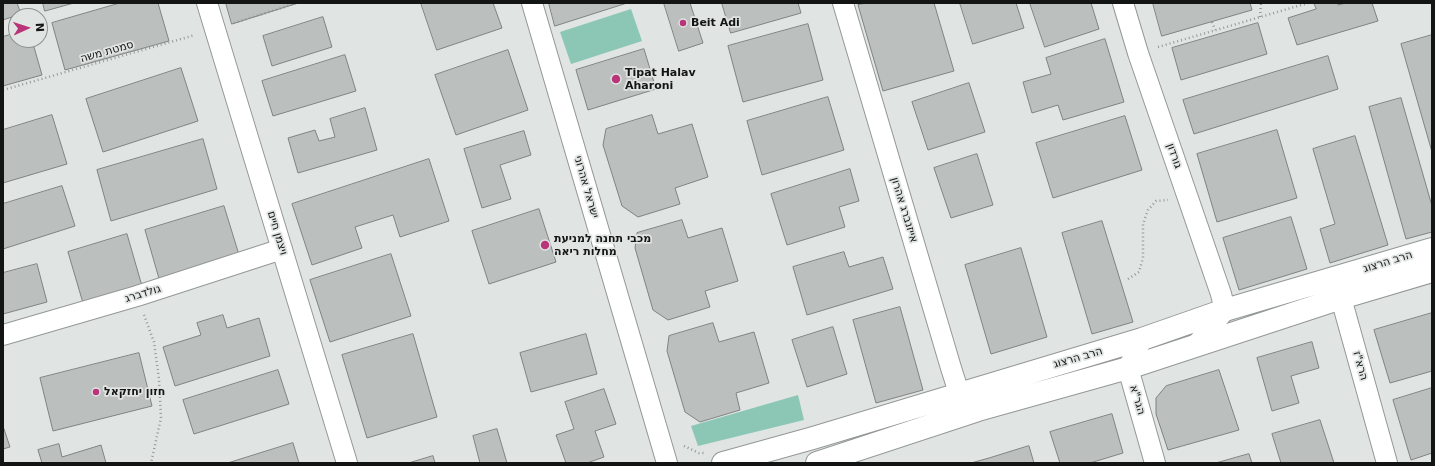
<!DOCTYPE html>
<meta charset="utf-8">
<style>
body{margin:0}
#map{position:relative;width:1435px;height:466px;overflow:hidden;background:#e0e4e3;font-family:"DejaVu Sans",sans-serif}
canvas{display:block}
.frame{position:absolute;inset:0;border:4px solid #131514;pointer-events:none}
.north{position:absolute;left:8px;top:8px;width:40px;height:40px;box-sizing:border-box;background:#e0e4e3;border:1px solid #8e9190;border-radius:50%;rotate:87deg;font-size:11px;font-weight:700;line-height:16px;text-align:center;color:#131514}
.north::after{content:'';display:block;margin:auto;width:14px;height:18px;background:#b93478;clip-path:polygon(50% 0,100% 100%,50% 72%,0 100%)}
</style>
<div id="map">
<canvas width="1435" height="466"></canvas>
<div class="frame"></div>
<div class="north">N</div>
</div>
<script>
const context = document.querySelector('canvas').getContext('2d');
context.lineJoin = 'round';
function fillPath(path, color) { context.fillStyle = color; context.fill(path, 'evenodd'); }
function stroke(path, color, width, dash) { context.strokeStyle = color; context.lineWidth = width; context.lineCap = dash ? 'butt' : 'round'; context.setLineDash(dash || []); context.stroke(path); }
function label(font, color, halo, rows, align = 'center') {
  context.font = font + ' "DejaVu Sans","Noto Sans Hebrew",sans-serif'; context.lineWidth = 3.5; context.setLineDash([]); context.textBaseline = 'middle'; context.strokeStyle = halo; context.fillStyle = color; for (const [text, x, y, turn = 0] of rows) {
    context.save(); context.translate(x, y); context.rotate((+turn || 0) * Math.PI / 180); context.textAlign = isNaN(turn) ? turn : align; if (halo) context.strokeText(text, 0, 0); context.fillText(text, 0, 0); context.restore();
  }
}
fillPath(new Path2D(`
 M 631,9 L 642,41 L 571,64 L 560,32 Z
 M 798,395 L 804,420 L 698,446 L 691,426 Z`), '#8cc7b5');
const building = new Path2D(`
 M 3,3 L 17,3 L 21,14 L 3,20 Z
 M 43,3 L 74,3 L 45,11 Z
 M 120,3 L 158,3 L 169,41 L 65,70 L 52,23 Z
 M 226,3 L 298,3 L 232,24 Z
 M 421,3 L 493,3 L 502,28 L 437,50 Z
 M 549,3 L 627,3 L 555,26 Z
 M 664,3 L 690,3 L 703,43 L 679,51 Z
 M 722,3 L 798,3 L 801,13 L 731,33 Z
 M 867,3 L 934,3 L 954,71 L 883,91 L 858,5 Z
 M 960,3 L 1016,3 L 1024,28 L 973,44 Z
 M 1030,3 L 1091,3 L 1099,29 L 1045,47 Z
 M 1153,3 L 1250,3 L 1252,10 L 1162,36 Z
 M 1314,3 L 1338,3 L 1338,5 L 1346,3 L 1372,3 L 1378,21 L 1297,45 L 1288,18 L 1316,9 Z
 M 323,17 L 332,47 L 272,66 L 263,36 Z
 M 1258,23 L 1267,54 L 1181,80 L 1172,48 Z
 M 808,24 L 823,80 L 743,102 L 728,46 Z
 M 16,33 L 16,40 L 32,40 L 42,75 L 3,86 L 3,37 Z
 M 1432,35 L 1432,152 L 1401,44 Z
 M 1105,39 L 1124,102 L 1063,120 L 1058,105 L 1032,113 L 1023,82 L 1051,74 L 1046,58 Z
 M 644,49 L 656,89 L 588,110 L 576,70 Z
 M 508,50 L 528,110 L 456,135 L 435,75 Z
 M 345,55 L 356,91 L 273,116 L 262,81 Z
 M 1328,56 L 1338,89 L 1194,134 L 1183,100 Z
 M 181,68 L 198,121 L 103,152 L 86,99 Z
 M 969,83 L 985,132 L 928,150 L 912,102 Z
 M 828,97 L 844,150 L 762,175 L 747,121 Z
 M 1401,98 L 1432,206 L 1432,232 L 1406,239 L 1369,107 Z
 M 365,108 L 377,150 L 298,173 L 288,138 L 315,130 L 319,141 L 335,137 L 330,119 Z
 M 52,115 L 67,164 L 3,183 L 3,130 Z
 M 652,115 L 658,134 L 692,124 L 708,177 L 675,188 L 680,204 L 638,217 L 622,206 L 603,145 L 606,129 Z
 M 1125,116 L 1142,170 L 1053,198 L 1036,143 Z
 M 1277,130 L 1297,198 L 1217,222 L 1197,154 Z
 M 524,131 L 531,155 L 500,165 L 511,199 L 482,208 L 464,149 Z
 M 1355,136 L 1388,245 L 1330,263 L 1320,229 L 1335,224 L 1313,149 Z
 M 203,139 L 217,189 L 111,221 L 97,170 Z
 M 977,154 L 993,205 L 951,218 L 934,168 Z
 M 429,159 L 449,221 L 400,237 L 393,215 L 355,227 L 362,248 L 312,265 L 292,204 Z
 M 850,169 L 859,201 L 839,207 L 845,227 L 787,245 L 771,194 Z
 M 62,186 L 75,226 L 3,249 L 3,204 Z
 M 224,206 L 240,258 L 160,282 L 145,230 Z
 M 539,209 L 556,262 L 489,284 L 472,231 Z
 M 1291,217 L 1307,269 L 1239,290 L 1223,238 Z
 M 682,220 L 688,238 L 722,228 L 738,281 L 705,291 L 710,307 L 668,320 L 653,310 L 635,248 L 637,233 Z
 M 1102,221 L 1133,322 L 1092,334 L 1062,233 Z
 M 127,234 L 142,286 L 83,303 L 68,252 Z
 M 1021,248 L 1047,337 L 991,354 L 965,265 Z
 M 844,252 L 849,267 L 883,257 L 893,289 L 807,315 L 793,267 Z
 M 391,254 L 411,316 L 330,342 L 310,280 Z
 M 37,264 L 47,302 L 3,314 L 3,273 Z
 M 900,307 L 923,390 L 876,403 L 853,320 Z
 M 1432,313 L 1432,371 L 1390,383 L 1374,330 Z
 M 223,315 L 227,328 L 259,318 L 270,356 L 175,386 L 163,347 L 201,335 L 197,323 Z
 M 713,323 L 719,342 L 754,332 L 769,383 L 736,393 L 740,410 L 700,422 L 685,412 L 667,351 L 669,336 Z
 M 833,327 L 847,374 L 807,387 L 792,340 Z
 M 413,334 L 437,417 L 367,438 L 342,355 Z
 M 586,334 L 597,374 L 531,392 L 520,353 Z
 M 1312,342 L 1319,368 L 1291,376 L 1299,403 L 1272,411 L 1257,358 Z
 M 139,353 L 152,406 L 53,431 L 40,378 Z
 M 278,370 L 289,404 L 194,434 L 183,400 Z
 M 1219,370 L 1239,430 L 1168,450 L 1156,414 L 1156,398 L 1166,386 Z
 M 1432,388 L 1432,453 L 1411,460 L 1393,400 Z
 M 604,389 L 616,424 L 595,431 L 604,457 L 587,463 L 566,463 L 556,435 L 574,429 L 565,402 Z
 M 1112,414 L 1123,453 L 1090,463 L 1060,463 L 1050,432 Z
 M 1320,420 L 1334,463 L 1281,463 L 1272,434 Z
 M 3,426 L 10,447 L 3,449 Z
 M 497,429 L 507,463 L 480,463 L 473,436 Z
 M 293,443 L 299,463 L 228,463 Z
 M 59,444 L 62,457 L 101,445 L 106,463 L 42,463 L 38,450 Z
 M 1029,446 L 1034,463 L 971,463 L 989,458 Z
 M 1249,454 L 1252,463 L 1216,463 Z
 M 433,456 L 435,463 L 409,463 Z`);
fillPath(building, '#bbbfbe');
stroke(building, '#7f8382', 1);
const street = new Path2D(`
 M 207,3 L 347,463
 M 532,3 L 667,463
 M 843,3 L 951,368 L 959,393 L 972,405
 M 1123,3 L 1138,53 L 1221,294 L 1225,310 L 1197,344
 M 1326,290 L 1341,298 L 1387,463
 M 3,335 L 137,296 L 282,249
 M 1142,339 L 1128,368 L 1155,463`);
const secondary = new Path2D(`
 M 723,463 L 813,438 L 1142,339 L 1225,310 L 1432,249
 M 817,463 L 978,410 L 1128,368 L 1341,298 L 1432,271`);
stroke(street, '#939896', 22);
stroke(secondary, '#939896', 24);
stroke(new Path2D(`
 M 1260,17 L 1261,3
 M 1212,22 L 1215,30
 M 234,23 L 297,3
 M 1158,47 L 1308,3
 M 3,90 L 195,35
 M 1128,279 L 1139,272 L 1143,258 L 1143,224 L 1148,210 L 1156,201 L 1168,200
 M 144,315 L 154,342 L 159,379 L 161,418 L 151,463
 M 684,446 L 699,453 L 704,453`), '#949897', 2.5, [1, 3]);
stroke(street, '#fff', 20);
stroke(secondary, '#fff', 22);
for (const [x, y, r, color] of [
 [683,23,4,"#b93478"],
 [616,79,5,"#b93478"],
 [545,245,5,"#b93478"],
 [96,392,4,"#b93478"]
]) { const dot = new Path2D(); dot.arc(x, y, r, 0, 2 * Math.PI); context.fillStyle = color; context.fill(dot); stroke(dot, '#e0e4e3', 1.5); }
label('bold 11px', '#131514', '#e0e4e3', [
 ["Beit Adi",691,23],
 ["Tipat Halav",625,73],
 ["Aharoni",625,86],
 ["מכבי תחנה למניעת",554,239],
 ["מחלות ריאה",554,252],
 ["חזון יחזקאל",104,392]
], 'left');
label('11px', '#131514', '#e0e4e3', [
 ["סמטת משה",107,52,-16],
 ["גורדון",1174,156,71],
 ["ישראל אהרוני",586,187,74],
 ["אייזנברג אהרון",904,210,73],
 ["ויצמן חיים",277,233,73],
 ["הרב הרצוג",1388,262,-17],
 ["גולדברג",143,294,-17],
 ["הרב הרצוג",1078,358,-16],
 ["הרא\"ז",1360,366,74],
 ["הגר\"א",1137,400,74]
]);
</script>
